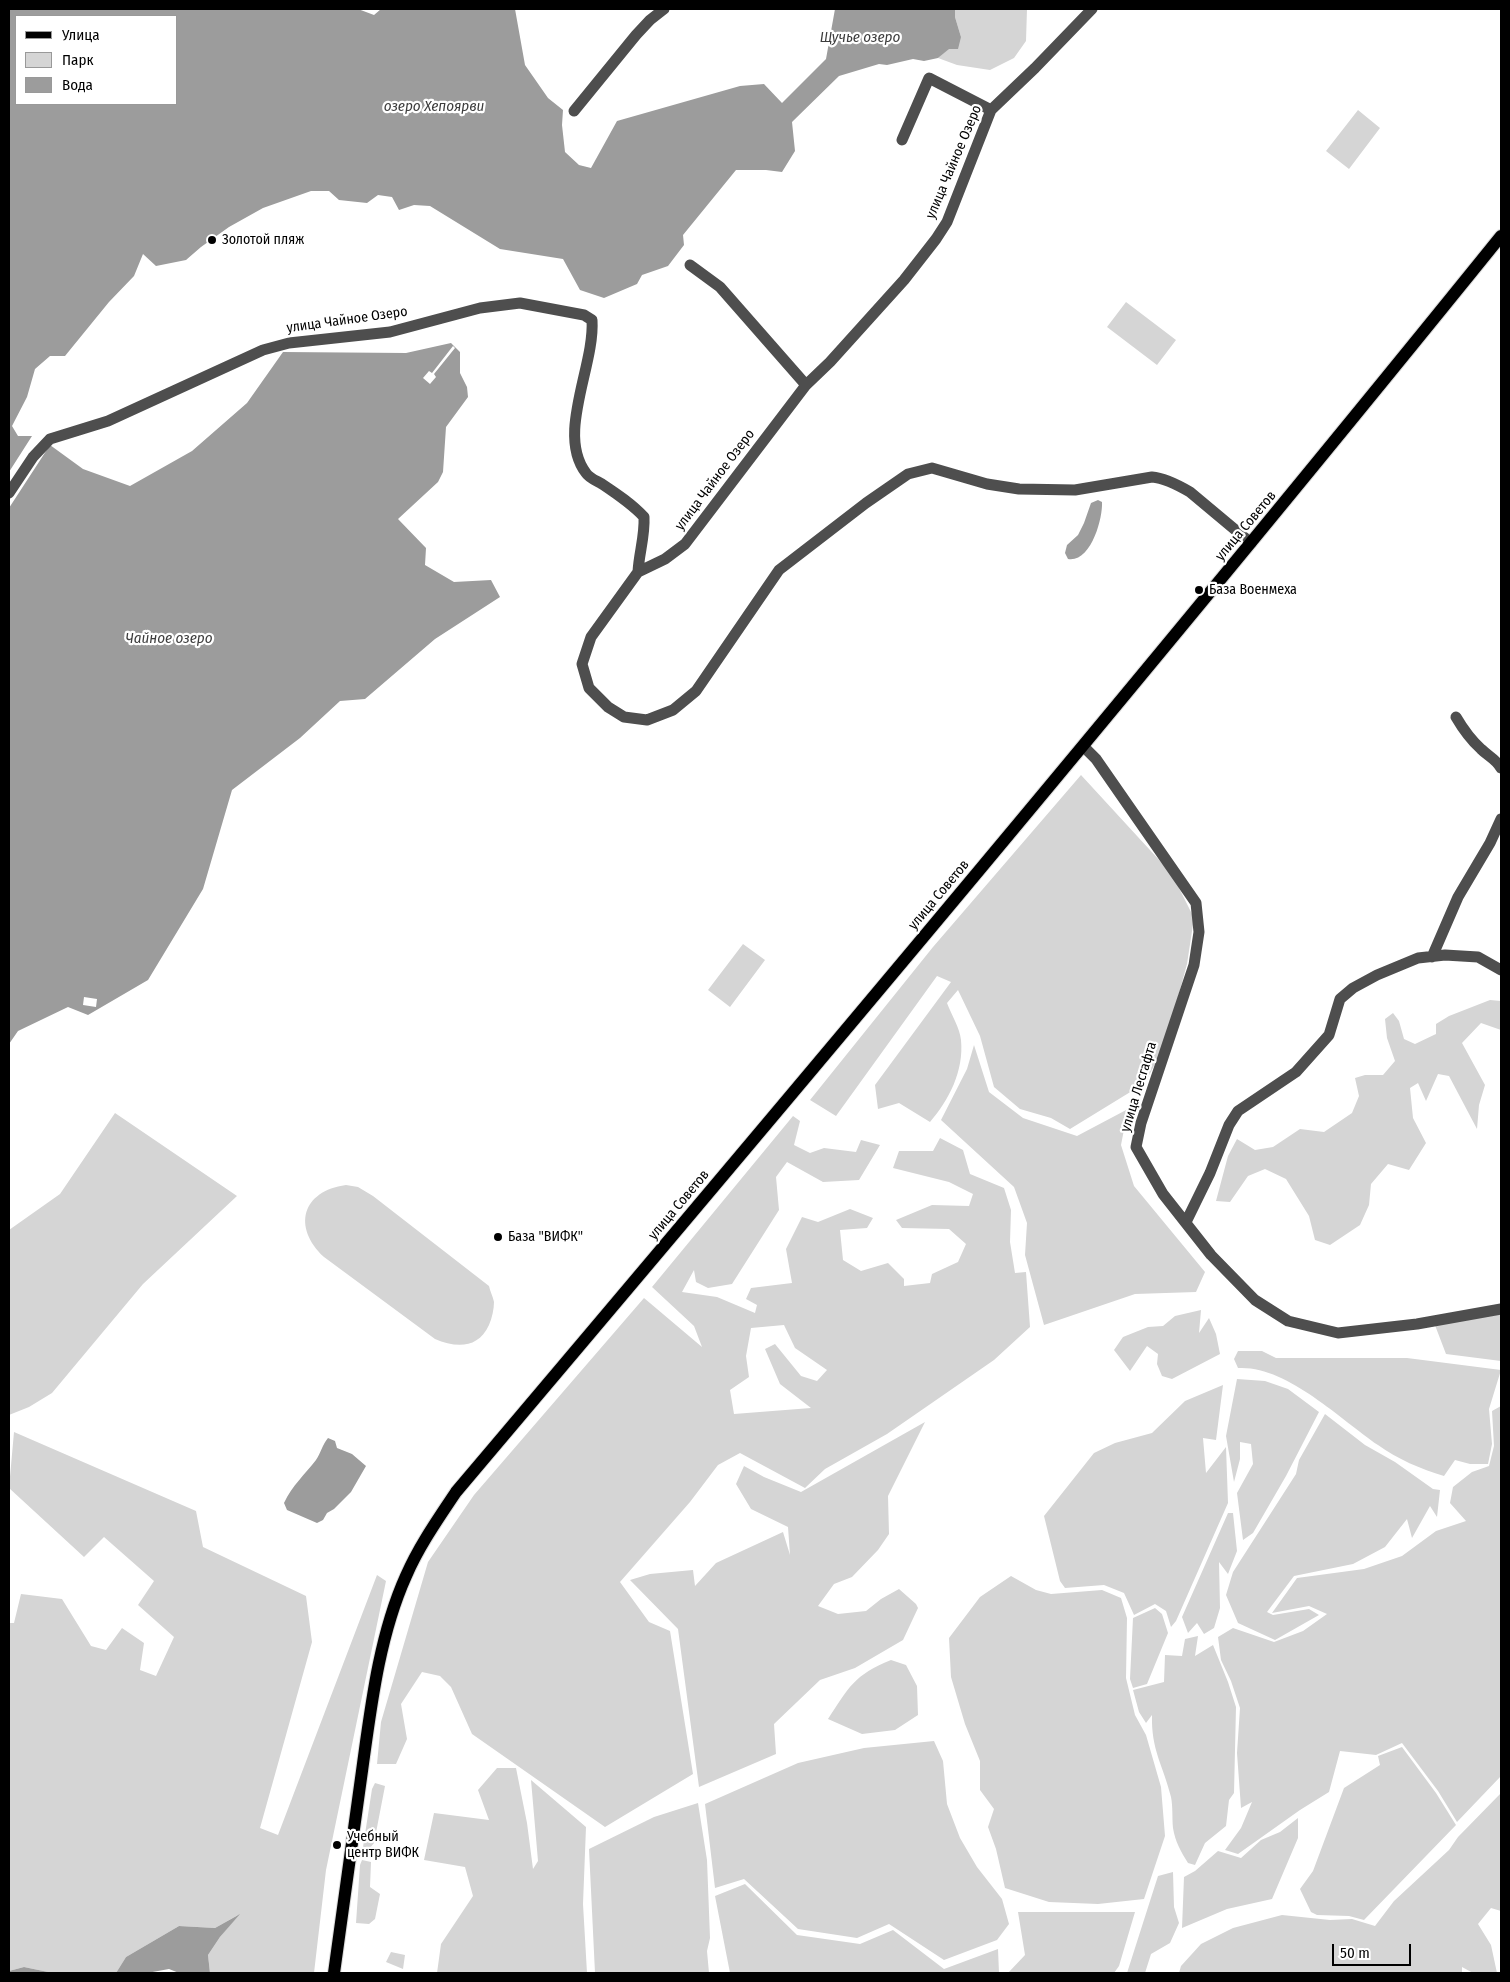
<!DOCTYPE html>
<meta charset="utf-8">
<style>
body{margin:0}
#map{position:relative;width:1510px;height:1982px;overflow:hidden;background:#fff;font-family:"Fira Sans Condensed",sans-serif}
canvas{display:block}
.frame{position:absolute;inset:0;border:10px solid #000;pointer-events:none}
.legend{position:absolute;left:15px;top:15px;width:162px;height:90px;box-sizing:border-box;background:#fff;border:1px solid #999;margin:0;padding:6px 9px;list-style:none;font-size:15px;color:#000}
.legend li{display:flex;align-items:center;gap:10px;height:25px}
.legend b{width:25px;border:1px solid #999}
.scale{position:absolute;left:1332px;top:1944px;width:79px;height:22px;box-sizing:border-box;border:2px solid #000;border-top:0;padding-left:6px;font-size:15px;line-height:18px;white-space:nowrap;color:#000;-webkit-text-stroke:4px #fff;paint-order:stroke}
</style>
<div id="map">
<canvas width="1510" height="1982"></canvas>
<div class="frame"></div>
<ul class="legend">
<li><b style="height:6px;background:#000"></b>Улица</li>
<li><b style="height:14px;background:#d5d5d5"></b>Парк</li>
<li><b style="height:14px;background:#9c9c9c"></b>Вода</li>
</ul>
<div class="scale">50 m</div>
</div>
<script>
const context = document.querySelector('canvas').getContext('2d');
context.lineJoin = 'round';
function fillPath(path, color) { context.fillStyle = color; context.fill(path, 'evenodd'); }
function stroke(path, color, width, dash) { context.strokeStyle = color; context.lineWidth = width; context.lineCap = dash ? 'butt' : 'round'; context.setLineDash(dash || []); context.stroke(path); }
function label(font, color, halo, rows, align = 'center') {
  context.font = font + ' "Fira Sans Condensed",sans-serif'; context.lineWidth = 4.5; context.setLineDash([]); context.textBaseline = 'middle'; context.strokeStyle = halo; context.fillStyle = color; for (const [text, x, y, turn = 0] of rows) {
    context.save(); context.translate(x, y); context.rotate((+turn || 0) * Math.PI / 180); context.textAlign = isNaN(turn) ? turn : align; if (halo) context.strokeText(text, 0, 0); context.fillText(text, 0, 0); context.restore();
  }
}
fillPath(new Path2D(`
 M 955,9 L 1027,9 L 1026,41 L 1014,58 L 990,70 L 957,65 L 938,58 L 961,37 L 955,17 Z
 M 1358,110 L 1380,128 L 1349,169 L 1326,151 Z
 M 1126,302 L 1176,340 L 1157,365 L 1107,327 Z
 M 1081,775 L 1172,874 L 1194,918 L 1187,964 L 1165,1045 L 1145,1083 L 1070,1129 L 1051,1118 L 1020,1109 L 994,1087 L 980,1036 L 958,990 L 947,1003 C 951,1014 960,1028 961,1040 C 964,1071 949,1100 930,1122 L 899,1103 L 878,1109 L 875,1085 L 951,982 L 937,976 L 836,1116 L 810,1100 L 933,947 Z
 M 743,944 L 765,960 L 730,1007 L 708,990 Z
 M 1490,1000 L 1501,1001 L 1501,1030 L 1481,1023 L 1462,1043 L 1485,1085 L 1479,1105 L 1477,1129 L 1449,1076 L 1438,1074 L 1426,1101 L 1418,1083 L 1410,1088 L 1413,1118 L 1426,1143 L 1409,1170 L 1388,1164 L 1371,1184 L 1369,1205 L 1360,1225 L 1330,1245 L 1315,1240 L 1309,1216 L 1286,1179 L 1265,1169 L 1248,1176 L 1230,1202 L 1216,1201 L 1228,1156 L 1237,1139 L 1255,1150 L 1273,1147 L 1300,1129 L 1324,1132 L 1352,1113 L 1359,1096 L 1355,1078 L 1365,1075 L 1383,1075 L 1395,1061 L 1387,1038 L 1385,1019 L 1393,1013 L 1399,1021 L 1404,1039 L 1415,1044 L 1436,1034 L 1436,1024 L 1449,1016 Z
 M 974,1045 L 989,1092 L 1023,1118 L 1077,1136 L 1128,1109 L 1121,1145 L 1134,1186 L 1205,1272 L 1196,1292 L 1135,1294 L 1044,1325 L 1025,1255 L 1027,1223 L 1014,1187 L 941,1120 L 967,1069 Z
 M 115,1113 L 237,1196 L 143,1284 L 52,1393 L 29,1407 L 9,1415 L 9,1230 L 60,1194 Z
 M 793,1116 L 800,1121 L 794,1145 L 810,1153 L 824,1148 L 856,1152 L 861,1140 L 880,1145 L 859,1180 L 823,1182 L 787,1162 L 776,1177 L 779,1210 L 732,1284 L 708,1288 L 696,1282 L 694,1270 L 682,1292 L 717,1297 L 755,1313 L 757,1305 L 746,1299 L 751,1288 L 792,1283 L 786,1249 L 802,1217 L 818,1222 L 850,1209 L 873,1218 L 867,1228 L 840,1230 L 843,1260 L 861,1271 L 888,1263 L 904,1279 L 904,1286 L 930,1283 L 932,1274 L 958,1262 L 966,1244 L 949,1229 L 902,1228 L 896,1220 L 932,1205 L 969,1206 L 973,1194 L 949,1182 L 893,1168 L 899,1151 L 933,1151 L 940,1138 L 963,1150 L 970,1174 L 1004,1188 L 1011,1210 L 1010,1242 L 1015,1273 L 1026,1272 L 1030,1327 L 994,1360 L 887,1434 L 825,1469 L 805,1488 L 740,1453 L 718,1465 L 690,1502 L 620,1582 L 649,1622 L 670,1631 L 693,1774 L 605,1827 L 472,1734 L 451,1687 L 440,1676 L 422,1672 L 401,1704 L 407,1739 L 396,1764 L 377,1764 L 381,1722 L 428,1562 L 474,1495 L 644,1298 L 702,1347 L 694,1326 L 652,1287 ZM 784,1325 L 795,1348 L 827,1370 L 817,1381 L 801,1376 L 775,1344 L 765,1349 L 780,1384 L 811,1408 L 734,1414 L 730,1390 L 749,1377 L 746,1356 L 751,1328 Z
 M 346,1185 L 358,1187 L 373,1196 L 489,1286 C 490,1291 493,1297 494,1302 C 494,1309 492,1318 489,1325 C 478,1349 456,1348 435,1339 L 324,1257 C 292,1227 302,1191 346,1185 Z
 M 1501,1305 L 1501,1361 L 1446,1354 L 1433,1320 Z
 M 1201,1310 L 1199,1333 L 1209,1318 L 1216,1334 L 1220,1354 L 1172,1379 L 1162,1376 L 1157,1364 L 1158,1354 L 1147,1346 L 1130,1371 L 1114,1350 L 1123,1337 L 1148,1327 L 1163,1326 L 1175,1316 Z
 M 1238,1351 L 1262,1351 L 1276,1358 L 1407,1358 L 1501,1370 L 1489,1409 L 1492,1444 L 1488,1464 L 1470,1464 L 1455,1460 L 1444,1476 C 1421,1469 1397,1459 1378,1445 C 1340,1419 1286,1365 1238,1368 L 1234,1359 Z
 M 1237,1379 L 1265,1381 L 1288,1389 L 1319,1412 L 1286,1476 L 1253,1533 L 1243,1540 L 1237,1493 L 1253,1464 L 1251,1444 L 1240,1442 L 1240,1459 L 1234,1482 L 1226,1436 Z
 M 1223,1385 L 1216,1440 L 1203,1438 L 1206,1473 L 1226,1447 L 1228,1503 L 1176,1621 L 1171,1627 L 1166,1611 L 1155,1604 L 1134,1615 L 1124,1593 L 1104,1585 L 1065,1588 L 1060,1581 L 1044,1516 L 1094,1453 L 1115,1443 L 1152,1433 L 1185,1401 Z
 M 1501,1406 L 1501,1776 L 1457,1822 L 1438,1791 L 1402,1743 L 1376,1755 L 1340,1751 L 1329,1792 L 1300,1810 L 1238,1854 L 1225,1850 L 1241,1828 L 1252,1802 L 1241,1808 L 1237,1753 L 1240,1708 L 1231,1681 L 1221,1660 L 1218,1637 L 1233,1628 L 1274,1642 L 1303,1631 L 1327,1614 L 1309,1606 L 1272,1613 L 1297,1578 L 1364,1569 L 1402,1556 L 1436,1531 L 1466,1521 L 1450,1503 L 1453,1487 L 1472,1472 L 1489,1466 L 1494,1446 L 1492,1411 Z
 M 1325,1414 L 1365,1445 L 1395,1462 L 1433,1489 L 1440,1490 L 1437,1517 L 1430,1506 L 1412,1538 L 1407,1519 L 1385,1547 L 1353,1564 L 1294,1576 L 1267,1612 L 1273,1615 L 1309,1609 L 1319,1615 L 1275,1640 L 1238,1623 L 1226,1595 L 1233,1572 L 1296,1474 L 1299,1460 Z
 M 925,1422 L 888,1496 L 889,1534 L 878,1550 L 852,1577 L 834,1584 L 818,1606 L 838,1614 L 866,1611 L 881,1599 L 899,1589 L 916,1604 L 918,1608 L 903,1640 L 855,1668 L 820,1680 L 774,1724 L 776,1754 L 699,1787 L 678,1629 L 630,1580 L 650,1574 L 693,1570 L 695,1586 L 716,1563 L 783,1532 L 790,1555 L 788,1527 L 751,1509 L 736,1484 L 744,1466 L 764,1477 L 801,1492 Z
 M 14,1432 L 196,1511 L 203,1547 L 306,1596 L 312,1642 L 260,1828 L 278,1835 L 377,1575 L 386,1581 L 326,1870 L 314,1973 L 210,1973 L 208,1955 L 220,1937 L 238,1915 L 215,1928 L 179,1926 L 126,1957 L 116,1973 L 53,1973 L 24,1967 L 9,1971 L 9,1623 L 14,1623 L 21,1594 L 62,1599 L 91,1646 L 106,1650 L 122,1628 L 144,1643 L 140,1670 L 156,1676 L 174,1637 L 138,1605 L 154,1581 L 104,1537 L 84,1557 L 9,1488 Z
 M 1228,1513 L 1233,1513 L 1237,1551 L 1228,1574 L 1219,1562 L 1220,1608 L 1214,1628 L 1204,1634 L 1197,1623 L 1188,1633 L 1182,1617 Z
 M 1011,1576 L 1036,1590 L 1051,1594 L 1102,1590 L 1121,1598 L 1127,1618 L 1126,1678 L 1135,1715 L 1146,1735 L 1161,1787 L 1165,1836 L 1144,1899 L 1098,1904 L 1049,1902 L 1005,1888 L 996,1849 L 988,1827 L 994,1809 L 980,1790 L 980,1761 L 965,1724 L 951,1677 L 949,1638 L 980,1597 Z
 M 1155,1608 L 1162,1614 L 1168,1633 L 1147,1684 L 1133,1688 L 1130,1679 L 1133,1618 Z
 M 1198,1636 L 1195,1656 L 1213,1645 L 1228,1682 L 1236,1707 L 1234,1793 L 1229,1800 L 1226,1826 L 1205,1843 L 1195,1865 L 1188,1863 C 1181,1852 1175,1841 1173,1828 C 1172,1818 1173,1807 1171,1797 C 1163,1765 1151,1750 1152,1715 L 1146,1723 L 1139,1712 L 1133,1690 L 1164,1682 L 1165,1655 L 1182,1656 L 1185,1639 Z
 M 891,1660 L 906,1665 L 917,1686 L 918,1715 L 895,1730 L 862,1734 L 828,1719 C 849,1687 854,1675 891,1660 Z
 M 934,1741 L 943,1761 L 947,1804 L 960,1838 L 977,1867 L 1002,1899 L 1009,1924 L 997,1940 L 944,1960 L 889,1924 L 857,1938 L 798,1929 L 744,1879 L 715,1888 L 705,1804 L 798,1763 L 864,1748 Z
 M 1402,1747 L 1436,1793 L 1456,1825 L 1364,1920 L 1349,1916 L 1317,1915 L 1311,1912 L 1300,1889 L 1313,1871 L 1344,1788 L 1380,1765 L 1378,1756 Z
 M 497,1768 L 516,1768 L 527,1823 L 533,1869 L 538,1861 L 531,1780 L 586,1827 L 583,1904 L 587,1973 L 437,1973 L 441,1944 L 473,1896 L 465,1867 L 424,1860 L 434,1813 L 489,1820 L 478,1790 Z
 M 375,1783 L 385,1786 L 374,1843 L 370,1848 L 363,1847 L 372,1789 Z
 M 1501,1793 L 1501,1911 L 1491,1908 L 1478,1924 L 1491,1945 L 1497,1973 L 1473,1973 L 1462,1967 L 1462,1973 L 1179,1973 L 1181,1966 L 1201,1944 L 1233,1928 L 1282,1915 L 1330,1920 L 1352,1919 L 1375,1926 L 1394,1901 L 1449,1850 L 1458,1837 Z
 M 698,1803 L 707,1860 L 710,1938 L 707,1951 L 709,1973 L 595,1973 L 589,1849 L 654,1817 Z
 M 1298,1818 L 1298,1838 L 1272,1899 L 1227,1909 L 1182,1928 L 1184,1877 L 1195,1871 L 1218,1851 L 1241,1858 L 1261,1840 L 1280,1832 Z
 M 362,1860 L 371,1862 L 370,1887 L 380,1894 L 375,1919 L 369,1924 L 356,1923 L 360,1865 Z
 M 1173,1872 L 1174,1907 L 1179,1923 L 1170,1943 L 1151,1954 L 1145,1973 L 1127,1973 L 1158,1876 Z
 M 745,1884 L 797,1935 L 860,1944 L 893,1930 L 944,1969 L 998,1949 L 999,1973 L 730,1973 L 715,1896 Z
 M 1018,1912 L 1135,1912 L 1119,1966 L 1114,1973 L 1008,1973 L 1025,1955 Z
 M 391,1952 L 405,1955 L 403,1969 L 386,1962 Z`), '#d5d5d5');
fillPath(new Path2D(`
 M 9,9 L 358,9 L 374,15 L 381,9 L 515,9 L 525,65 L 548,98 L 563,110 L 562,125 L 565,152 L 579,165 L 591,168 L 617,121 L 740,86 L 764,84 L 782,103 L 826,59 L 835,9 L 955,9 L 955,17 L 961,37 L 958,49 L 949,49 L 938,58 L 924,61 L 913,59 L 887,65 L 879,64 L 839,76 L 792,122 L 795,151 L 782,172 L 766,170 L 736,170 L 683,235 L 684,245 L 668,266 L 642,275 L 637,284 L 604,298 L 580,290 L 563,259 L 500,249 L 430,206 L 414,205 L 399,210 L 392,197 L 378,195 L 367,203 L 339,200 L 329,191 L 311,191 L 263,208 L 229,227 L 201,247 L 186,260 L 156,266 L 143,254 L 134,276 L 109,302 L 65,356 L 50,356 L 35,369 L 27,397 L 12,426 L 18,436 L 32,436 L 9,472 ZM 176,16 L 176,104 L 16,104 L 16,16 Z
 M 451,343 L 460,352 L 460,373 L 467,387 L 468,397 L 446,427 L 443,472 L 438,482 L 398,519 L 426,548 L 425,565 L 454,582 L 491,580 L 500,597 L 435,639 L 365,699 L 340,701 L 300,738 L 232,790 L 203,889 L 148,980 L 88,1015 L 68,1007 L 18,1031 L 9,1044 L 9,508 L 50,445 L 83,469 L 130,486 L 192,451 L 247,403 L 283,352 L 406,353 Z
 M 1098,500 L 1102,502 C 1103,518 1091,563 1068,559 L 1065,553 L 1067,545 L 1078,535 L 1084,523 L 1091,503 Z
 M 328,1438 L 335,1441 L 337,1448 L 352,1454 L 366,1466 L 351,1492 L 334,1509 L 327,1513 L 323,1520 L 317,1523 L 287,1510 L 284,1503 C 292,1486 305,1474 316,1460 C 321,1453 322,1445 328,1438 Z
 M 240,1914 L 220,1937 L 208,1955 L 210,1973 L 179,1973 L 169,1969 L 147,1973 L 116,1973 L 126,1957 L 179,1926 L 215,1928 Z
 M 24,1967 L 53,1973 L 9,1973 L 9,1971 Z`), '#9c9c9c');
fillPath(new Path2D(`
 M 453,346 L 455,348 L 434,374 L 436,377 L 430,384 L 423,378 L 429,371 L 432,373 Z
 M 84,997 L 97,999 L 96,1007 L 83,1005 Z`), '#fff');
const major = new Path2D(`
 M 334,1973 C 343,1906 353,1838 362,1771 C 371,1706 379,1636 406,1576 C 419,1546 438,1519 456,1492 C 808,1076 1159,659 1501,236`);
stroke(major, '#dbdbdb', 14);
stroke(new Path2D(`
 M 1092,9 L 1035,68 L 991,110 L 947,222 L 936,239 L 904,280 L 830,362 L 806,385 L 685,544 L 665,559 L 638,572 L 591,637 L 582,664 L 589,688 L 608,707 L 624,717 L 647,720 L 673,710 L 696,691 L 779,570 L 866,503 L 908,474 L 932,468 L 987,484 L 1019,489 L 1075,490 L 1152,477 C 1165,478 1178,485 1190,492 L 1251,543
 M 574,111 L 636,35 L 650,20 L 664,9
 M 902,140 L 929,78 L 991,110
 M 690,265 L 720,287 L 806,385
 M 9,493 L 33,457 L 50,439 L 108,421 L 263,350 L 289,343 L 390,332 L 480,308 L 520,303 L 584,315 L 592,320 C 595,366 556,434 586,473 C 589,478 597,481 602,484 C 617,494 632,504 644,517 C 645,536 639,553 638,572
 M 1456,717 C 1463,729 1471,740 1481,749 C 1488,756 1496,759 1501,768
 M 1083,746 L 1096,759 L 1196,903 L 1199,932 L 1194,965 L 1141,1123 L 1136,1147 L 1163,1194 L 1211,1255 L 1255,1300 L 1288,1321 L 1338,1333 L 1417,1324 L 1501,1309
 M 1432,957 L 1458,897 L 1490,843 L 1501,819
 M 1186,1222 L 1210,1173 L 1229,1125 L 1238,1111 L 1296,1072 L 1329,1035 L 1340,999 L 1353,988 L 1377,975 L 1418,958 L 1445,955 L 1478,957 L 1501,970`), '#4e4e4e', 11);
stroke(major, '#000', 12);
for (const [x, y, r, color] of [
 [212,240,5,"#000"],
 [1199,590,5,"#000"],
 [498,1237,5,"#000"],
 [337,1845,5,"#000"]
]) { const dot = new Path2D(); dot.arc(x, y, r, 0, 2 * Math.PI); context.fillStyle = color; context.fill(dot); stroke(dot, '#fff', 2); }
label('14px', '#000', '#fff', [
 ["улица Чайное Озеро",954,162,-67],
 ["улица Чайное Озеро",347,320,-8],
 ["улица Чайное Озеро",715,480,-53],
 ["улица Советов",1246,526,-50],
 ["улица Советов",939,895,-50],
 ["улица Лесгафта",1139,1087,-73],
 ["улица Советов",679,1205,-50]
]);
label('14px', '#000', '#fff', [
 ["Золотой пляж",222,240],
 ["База Военмеха",1209,590],
 ["База \"ВИФК\"",508,1237],
 ["Учебный",347,1837],
 ["центр ВИФК",347,1853]
], 'left');
label('italic 15px', '#3d3d3d', '#fff', [
 ["Щучье озеро",860,38],
 ["озеро Хепоярви",434,107],
 ["Чайное озеро",169,639]
]);
</script>
